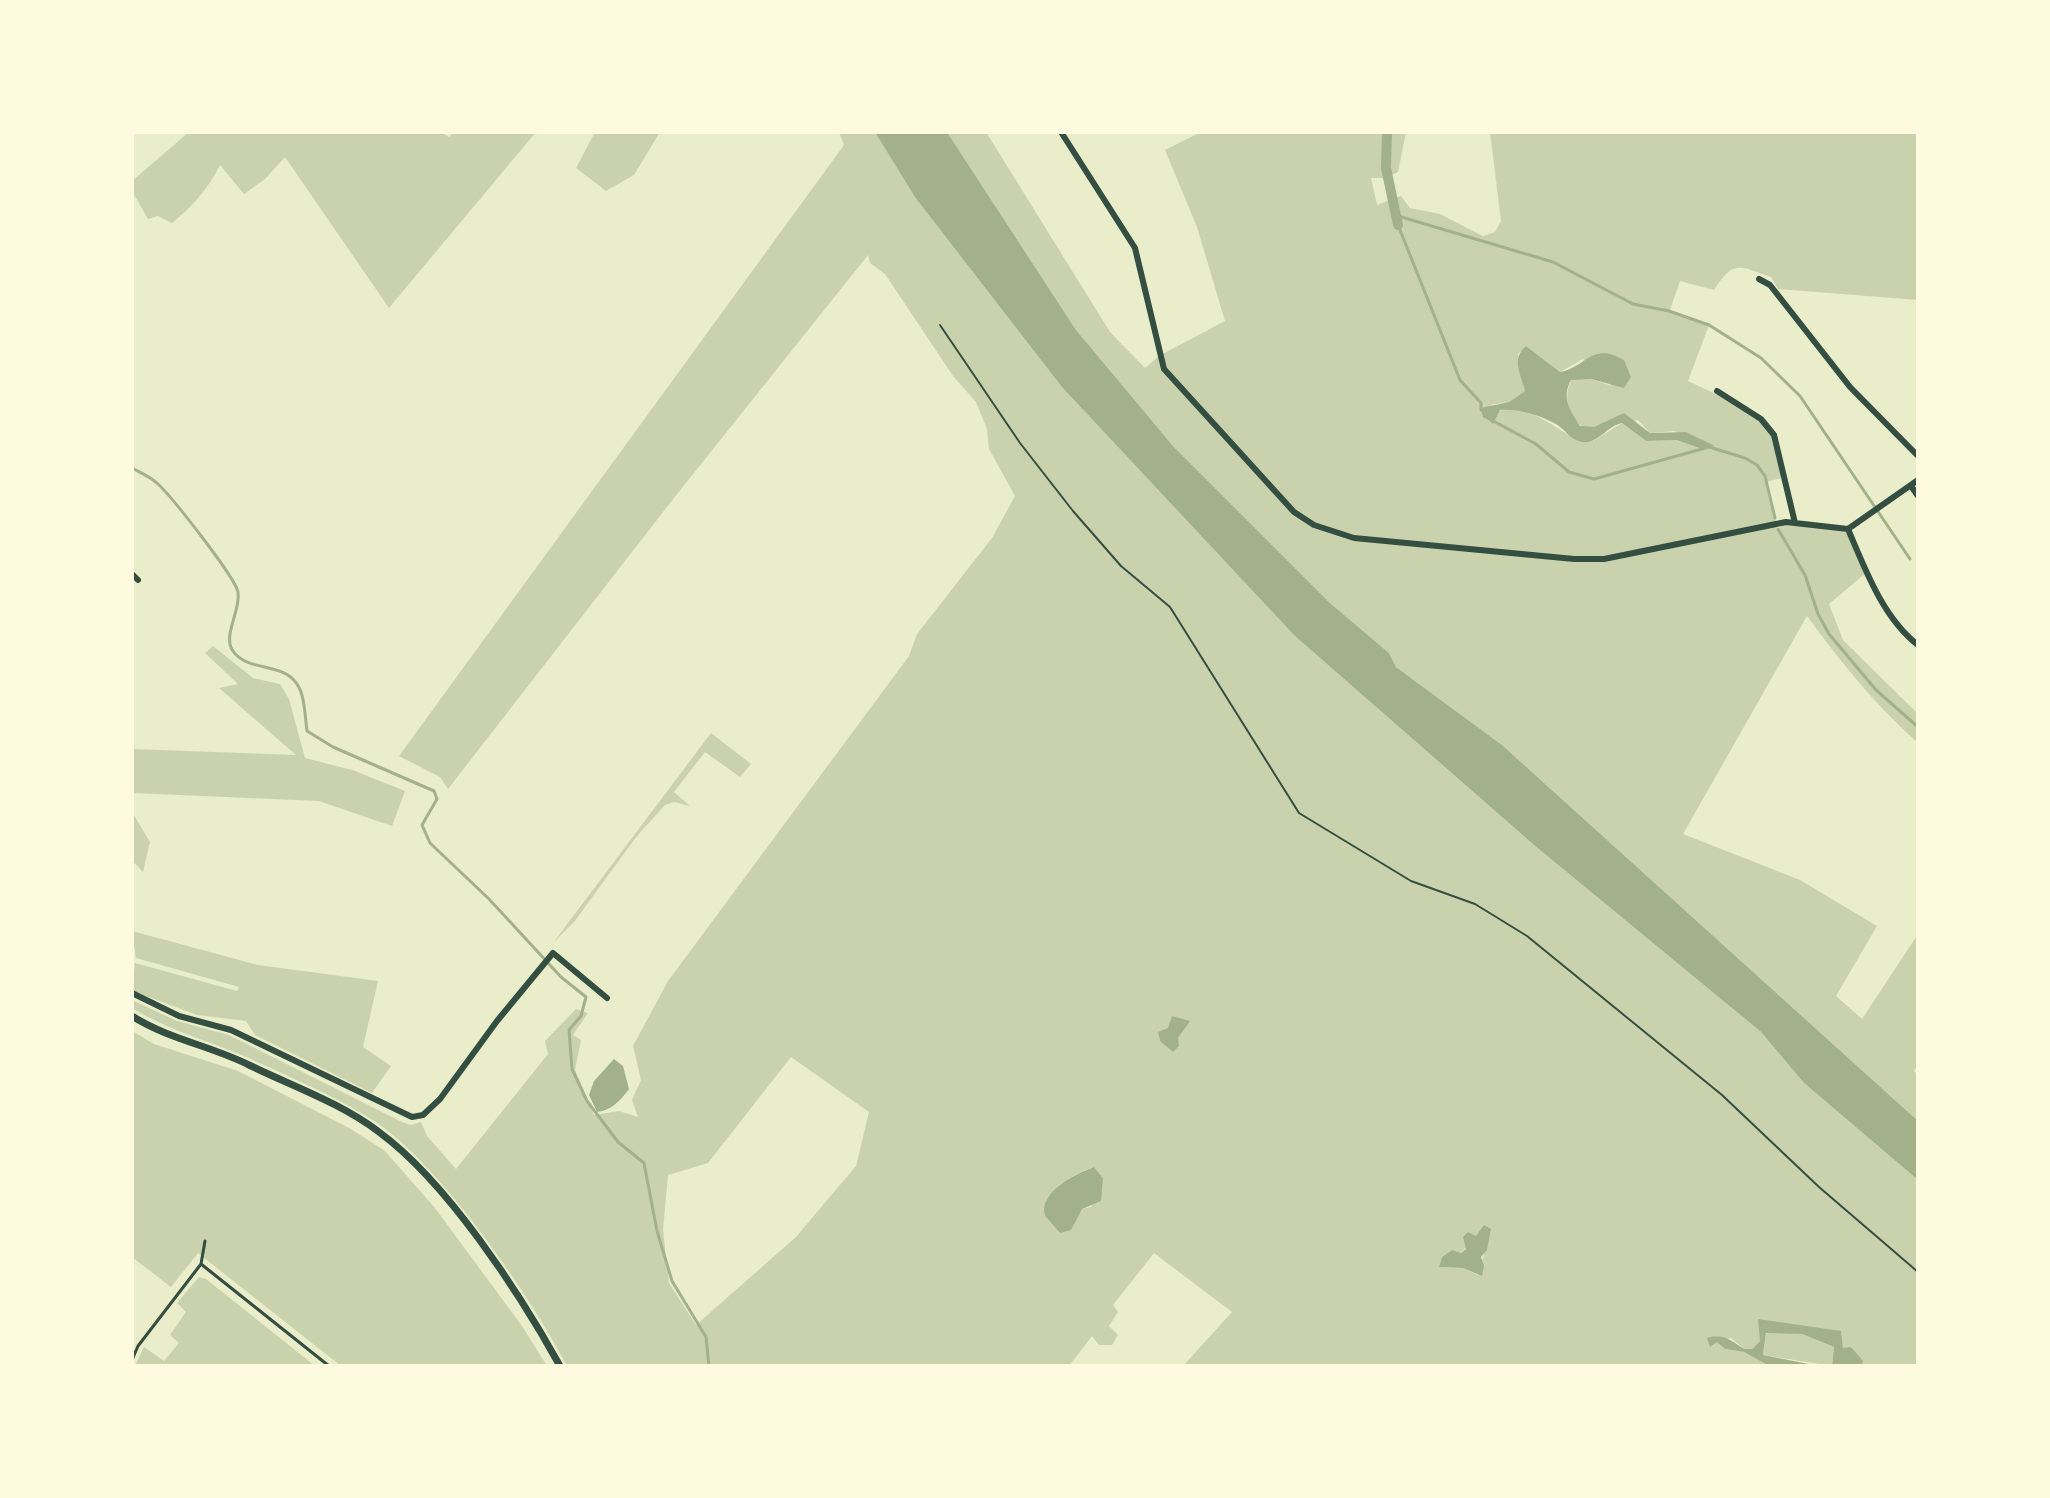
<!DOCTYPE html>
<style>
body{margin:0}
#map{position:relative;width:2050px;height:1498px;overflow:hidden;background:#e9edc9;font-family:"Exo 2",sans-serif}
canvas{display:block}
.frame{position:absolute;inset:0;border:134px solid #fefae0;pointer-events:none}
</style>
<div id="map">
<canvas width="2050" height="1498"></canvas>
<div class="frame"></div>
</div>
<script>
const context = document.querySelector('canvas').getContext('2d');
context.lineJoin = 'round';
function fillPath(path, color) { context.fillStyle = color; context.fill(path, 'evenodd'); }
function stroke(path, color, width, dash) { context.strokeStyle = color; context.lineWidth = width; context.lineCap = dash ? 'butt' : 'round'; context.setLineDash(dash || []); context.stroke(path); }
fillPath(new Path2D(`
 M 189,132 L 441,132 L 449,137 L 454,132 L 536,132 L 389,308 L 285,157 L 265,179 L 244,194 L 220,165 C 208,189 193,206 172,223 L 158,216 L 148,219 L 132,191 L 132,181 Z
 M 595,132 L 660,132 L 634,175 L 606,191 L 576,168 Z
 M 839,132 L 878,132 L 1296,637 L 1534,845 L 1761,1032 L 1804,1083 L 1918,1180 L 1918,1366 L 1861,1366 L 1862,1361 L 1843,1348 L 1841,1331 L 1760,1330 L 1760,1341 L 1752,1349 L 1744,1349 L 1731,1338 L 1717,1341 L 1725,1349 L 1744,1352 L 1769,1366 L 1183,1366 L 1232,1312 L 1154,1253 L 1113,1305 L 1118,1312 L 1109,1326 L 1118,1335 L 1112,1345 L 1099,1345 L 1092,1336 L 1069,1366 L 567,1366 C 530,1295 445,1172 380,1125 C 345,1101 305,1084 266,1066 C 222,1044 174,1034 132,1008 L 132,1000 L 177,1021 L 229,1035 L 402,1122 L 411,1125 L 421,1122 L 427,1136 L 456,1169 L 548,1054 L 545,1041 L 576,1009 L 588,1013 L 573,1035 L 581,1040 L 575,1070 L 594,1115 L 619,1111 L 638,1117 L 632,1100 L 641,1080 L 633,1046 L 668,981 L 909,656 L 917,634 L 992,538 L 1015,496 L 989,449 L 987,429 L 976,402 L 953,376 L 885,274 L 870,263 L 868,255 L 670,503 L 448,789 L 440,777 L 399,756 L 844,145 ZM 791,1057 L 869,1112 L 856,1166 L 796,1237 L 696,1325 L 669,1283 L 663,1230 L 668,1175 L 708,1163 ZM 1094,1167 L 1103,1178 L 1091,1207 L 1082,1209 L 1060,1233 L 1045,1216 C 1039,1192 1075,1173 1094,1167 ZM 1491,1231 L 1478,1275 L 1463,1268 L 1439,1267 L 1442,1257 L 1452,1250 L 1461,1253 L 1468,1245 L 1464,1240 Z
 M 947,132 L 986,132 L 1110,332 L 1145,368 L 1159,356 L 1225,321 L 1197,227 L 1165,150 L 1201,132 L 1406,132 L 1398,172 L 1385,178 L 1371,178 L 1377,205 L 1401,196 L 1410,208 L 1440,214 L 1483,236 L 1495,232 L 1501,221 L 1490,132 L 1918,132 L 1918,300 L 1778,289 L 1771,277 C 1739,266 1734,259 1714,290 L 1680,281 L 1670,310 L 1709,325 L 1688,381 L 1749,410 L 1769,427 L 1786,477 L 1766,482 L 1778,529 L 1786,522 L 1848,529 L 1867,572 L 1829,604 L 1843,640 L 1918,714 L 1918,743 C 1875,705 1840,661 1807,616 L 1683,834 L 1800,880 L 1877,926 L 1836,996 L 1862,1019 L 1918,934 L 1918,1064 L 1914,1071 L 1918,1075 L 1918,1121 L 1502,745 L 1396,667 L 1389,653 L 1330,603 L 1173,446 L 1076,330 ZM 1526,346 L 1560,372 L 1583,359 L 1612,386 L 1591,379 L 1572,379 C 1562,396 1568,421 1587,429 L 1638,420 L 1650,433 L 1674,431 L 1713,446 L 1702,449 L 1675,440 L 1646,441 L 1622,423 L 1593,441 C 1585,439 1574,437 1567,434 C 1549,423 1518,399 1495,413 L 1491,405 L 1509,402 L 1525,391 L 1518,354 Z
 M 213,646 L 253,678 L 280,684 L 289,699 L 305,758 L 352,770 L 405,791 L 392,826 L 319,801 L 132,793 L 132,749 L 296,755 L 219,688 L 238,684 L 205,653 Z
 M 711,733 L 751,764 L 740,777 L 705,752 L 674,792 L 690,806 L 674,802 L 665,805 L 637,836 L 574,922 L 553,943 Z
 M 132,812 L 150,842 L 143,872 L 132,860 Z
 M 132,931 L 258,965 L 378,981 L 363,1047 L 391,1066 L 372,1093 L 255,1035 L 246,1021 L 197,1015 L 138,993 L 132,990 L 135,963 L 237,991 L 239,987 L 136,958 Z
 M 132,1031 L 154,1044 L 238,1071 L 351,1129 L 385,1151 L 435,1208 L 522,1326 L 547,1366 L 341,1366 L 198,1253 L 171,1287 L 132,1257 Z
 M 199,1277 L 206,1279 L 315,1366 L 135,1366 L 144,1347 L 164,1361 L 179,1343 L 170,1335 L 186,1312 L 177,1303 Z
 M 1772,1331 L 1802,1334 L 1834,1347 L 1832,1366 L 1763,1355 L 1766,1334 Z`), '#cad2ad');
fillPath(new Path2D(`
 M 875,132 L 947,132 L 1076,330 L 1173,446 L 1330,603 L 1389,653 L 1396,667 L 1502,745 L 1918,1121 L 1918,1180 L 1804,1083 L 1761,1032 L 1534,845 L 1296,637 L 1062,387 L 915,197 Z
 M 1526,346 L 1560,372 C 1587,367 1591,341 1624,360 L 1631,377 L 1624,388 L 1591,379 L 1571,380 C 1561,398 1570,410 1580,426 L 1594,427 L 1624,413 L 1650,433 L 1686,432 L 1715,446 L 1702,449 L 1676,440 L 1646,441 L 1622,423 C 1606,426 1599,444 1582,442 C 1570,440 1565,429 1556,424 C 1540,415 1517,408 1500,410 L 1493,424 L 1482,414 L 1481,408 L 1509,402 L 1525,391 C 1522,376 1510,359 1526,346 Z
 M 1172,1016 L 1190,1021 L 1178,1038 L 1179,1046 L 1173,1052 L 1160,1041 L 1158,1032 L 1168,1028 Z
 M 614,1059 L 623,1066 L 629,1089 C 620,1101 612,1110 597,1112 L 589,1095 L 594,1081 Z
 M 1094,1167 L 1103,1178 L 1101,1201 L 1082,1209 L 1071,1230 L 1060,1233 L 1045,1216 C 1038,1192 1075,1174 1094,1167 Z
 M 1484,1225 L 1491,1229 L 1487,1250 L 1481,1257 L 1484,1266 L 1482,1276 L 1463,1268 L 1439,1267 L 1442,1257 L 1452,1250 L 1461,1253 L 1466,1249 L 1463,1237 L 1468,1232 L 1476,1236 Z
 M 1758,1319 L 1841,1331 L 1843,1348 L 1851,1347 L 1863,1361 L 1861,1366 L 1832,1366 L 1834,1347 L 1802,1334 L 1766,1333 L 1763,1355 L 1819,1366 L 1769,1366 L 1744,1352 L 1725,1349 L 1717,1342 L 1710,1347 L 1707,1338 C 1724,1333 1732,1341 1744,1349 L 1752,1349 L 1760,1341 Z`), '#a3b18a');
stroke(new Path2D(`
 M 1398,216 L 1553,262 L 1633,304 L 1669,311 L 1709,325 L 1761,358 L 1800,396 L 1910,559
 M 1398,225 L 1460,380 L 1481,403 L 1481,410
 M 1484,416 L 1536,444 L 1569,472 L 1594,479 L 1709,447 L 1745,458 L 1757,465 L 1765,476 L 1775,518
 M 132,468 C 141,473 151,477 158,484 C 172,497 235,577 238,592 C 241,611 222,636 233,651 C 247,672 283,662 297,684 C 305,695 305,718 307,731 L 333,747 L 434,791 L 437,799 L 422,825 L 430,843 L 489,899 L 561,977 L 586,997 L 581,1016 L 569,1030 L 572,1069 L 587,1101 L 618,1142 L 644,1163 L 657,1231 L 672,1281 L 706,1337 L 709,1366
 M 1778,529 L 1805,575 L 1818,614 L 1829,634 L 1876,690 L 1918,727`), '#a3b18a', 3);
stroke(new Path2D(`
 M 1387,132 L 1386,168 L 1398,225`), '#a3b18a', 10);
stroke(new Path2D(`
 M 940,325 L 1020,443 L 1073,511 L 1121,566 L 1170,607 L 1299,813 L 1411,881 L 1475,904 L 1527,936 L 1722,1095 L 1819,1187 L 1918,1272`), '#344e41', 2);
stroke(new Path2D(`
 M 201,1264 L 329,1366
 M 132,1360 L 138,1346 L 201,1264 L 205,1241`), '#344e41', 3);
stroke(new Path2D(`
 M 1061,132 L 1135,248 L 1164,369 L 1294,512 L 1314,525 L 1354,538 L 1574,559 L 1604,559 L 1786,522 L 1848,529 L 1918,480
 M 1759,279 L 1770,285 L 1850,387 L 1918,456
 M 1717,391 L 1761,419 L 1774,435 L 1795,523
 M 1911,486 L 1918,496
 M 1848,529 C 1865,569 1883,618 1918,645
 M 132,574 L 138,580
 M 132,993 L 179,1016 L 231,1030 L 412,1117 L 423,1115 L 440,1099 L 497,1021 L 553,953 L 607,998`), '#344e41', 6);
stroke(new Path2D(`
 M 132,1016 C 168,1039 211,1046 249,1065 C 292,1086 341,1103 379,1132 C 447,1182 519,1292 560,1366`), '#344e41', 7);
</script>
